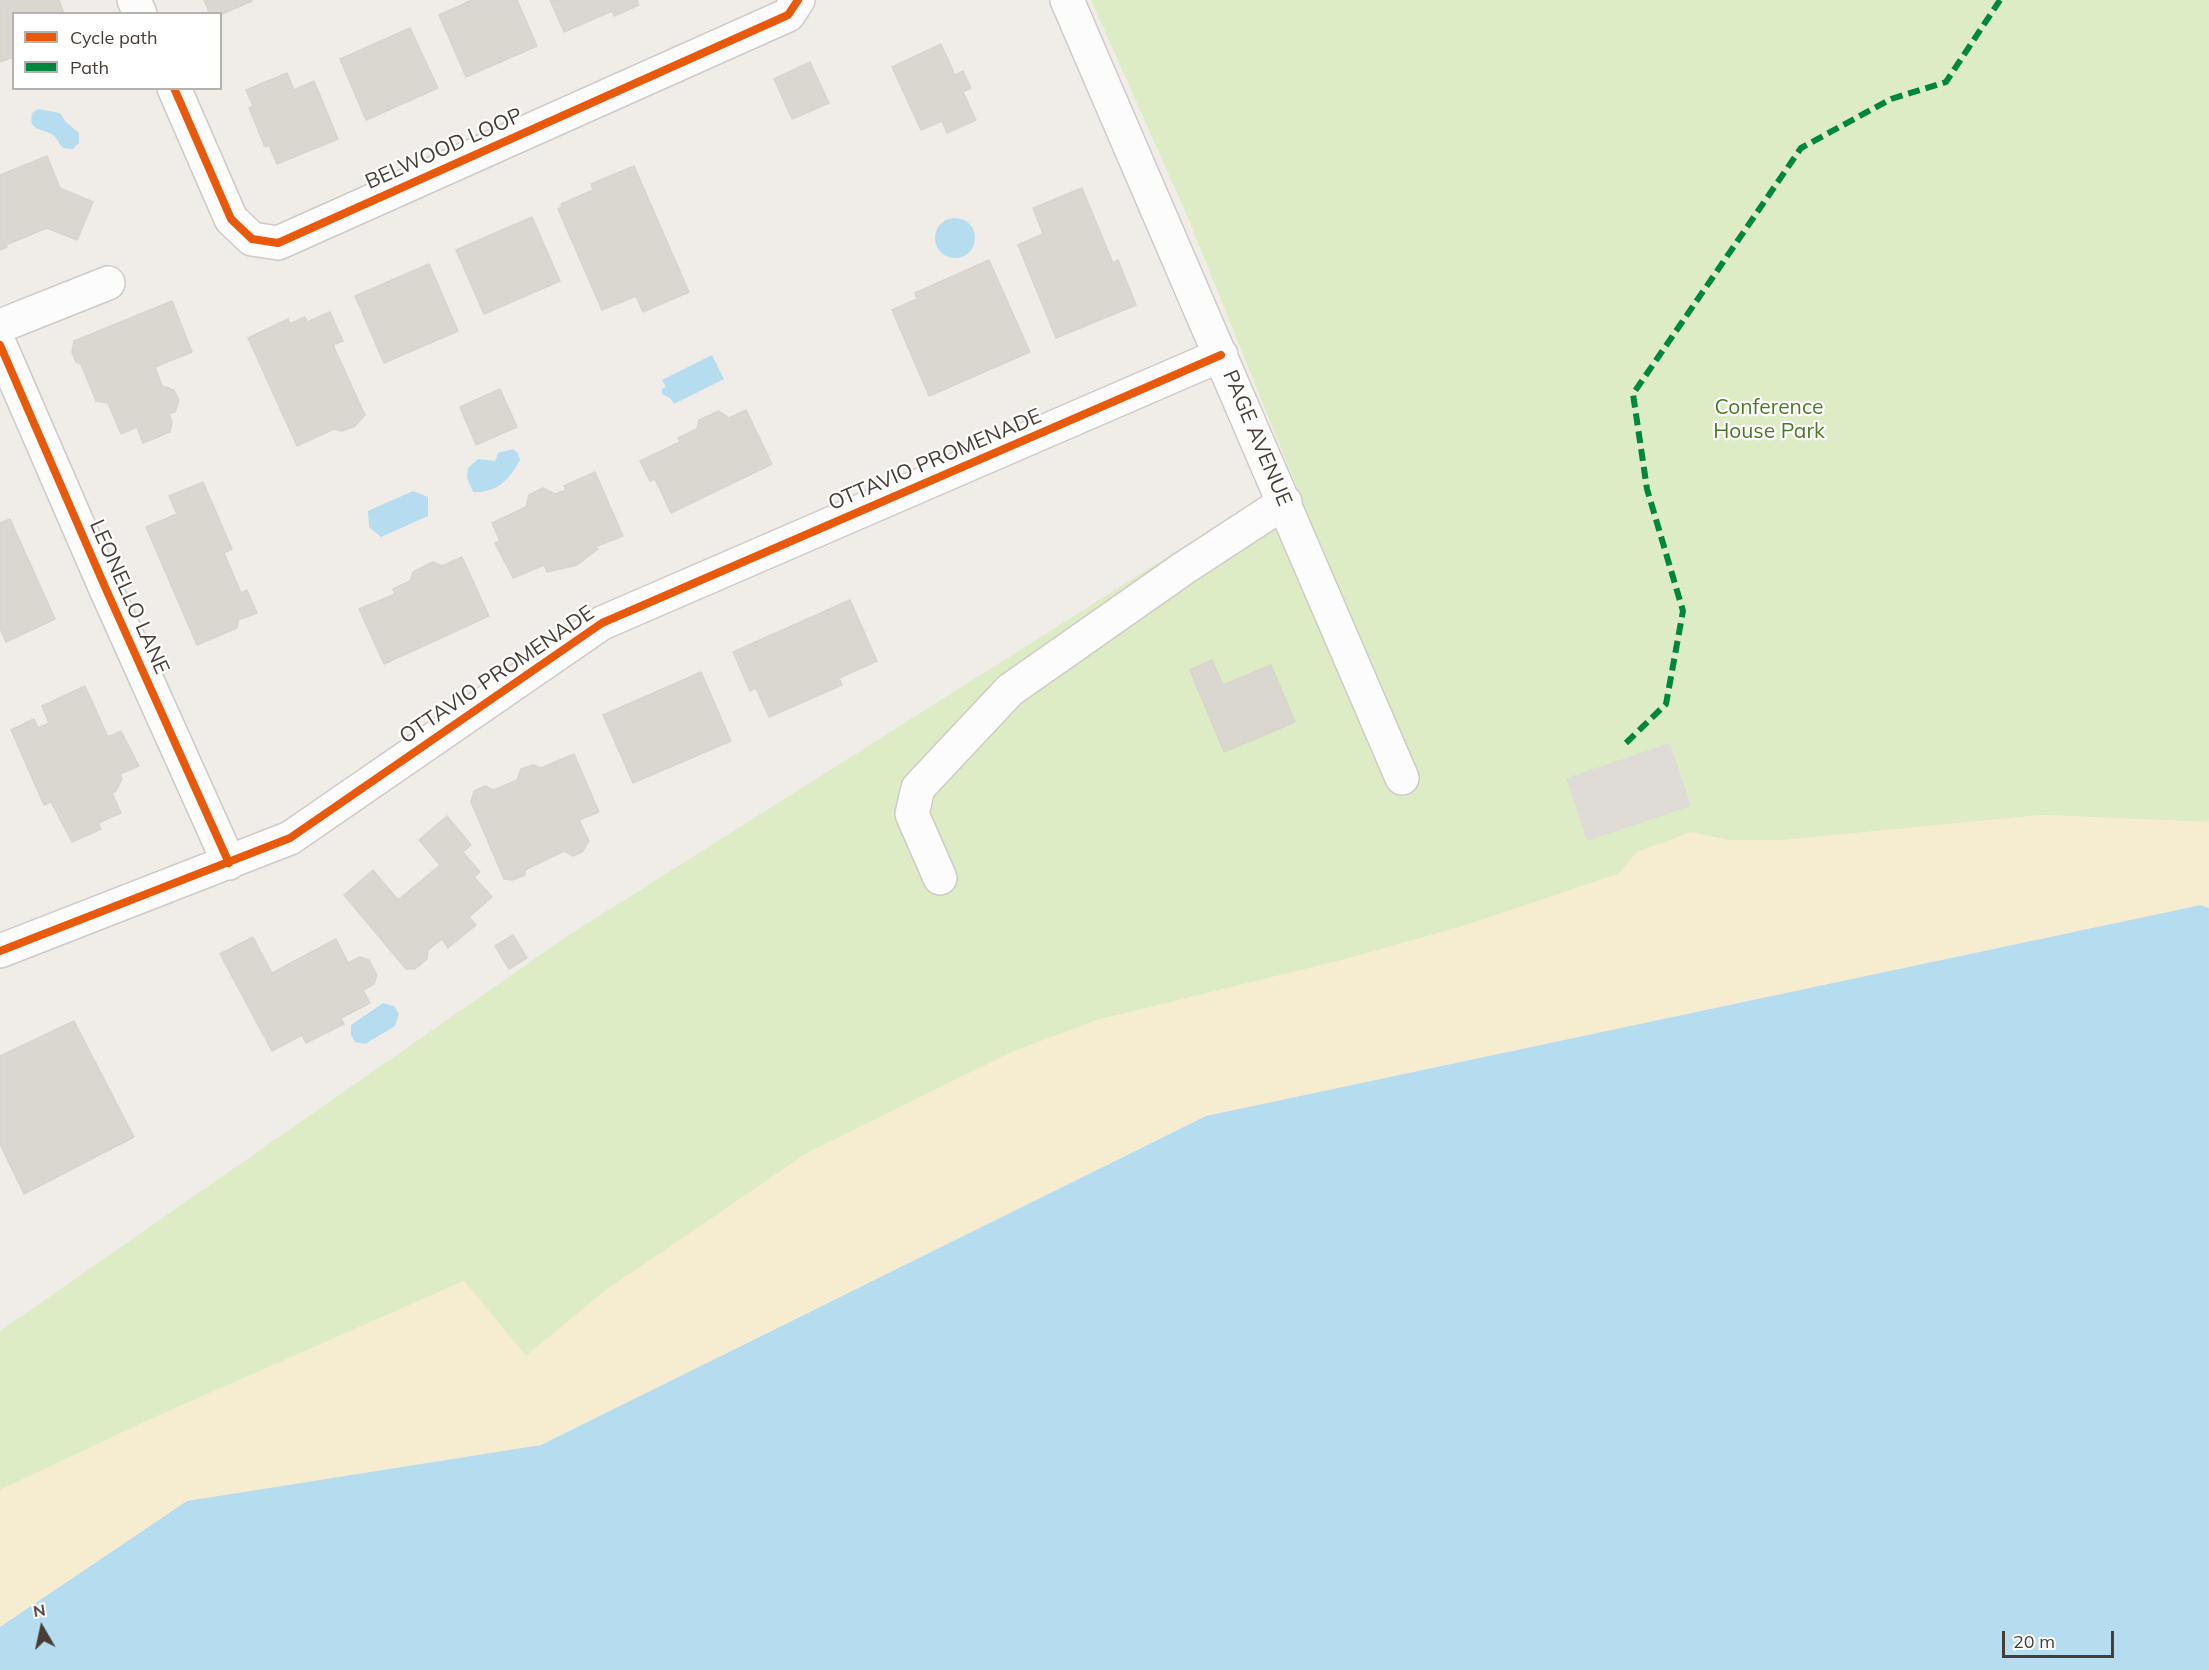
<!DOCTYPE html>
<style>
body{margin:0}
#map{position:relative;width:2209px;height:1670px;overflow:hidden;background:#f0ede8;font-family:Mulish,sans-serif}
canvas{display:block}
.legend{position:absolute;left:12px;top:12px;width:210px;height:78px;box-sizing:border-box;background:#fff;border:2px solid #b5b2ae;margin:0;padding:8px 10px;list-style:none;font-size:18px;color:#463e34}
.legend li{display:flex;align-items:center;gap:12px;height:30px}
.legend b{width:30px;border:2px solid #b5b2ae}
.north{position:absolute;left:12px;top:1598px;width:60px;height:60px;-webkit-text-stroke:4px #fff;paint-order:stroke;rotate:351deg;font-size:16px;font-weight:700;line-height:24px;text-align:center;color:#463e34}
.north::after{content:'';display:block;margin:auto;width:21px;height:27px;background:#463e34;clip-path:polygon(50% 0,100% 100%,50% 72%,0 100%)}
.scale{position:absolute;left:2002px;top:1631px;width:112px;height:27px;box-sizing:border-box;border:3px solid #463e34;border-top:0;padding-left:8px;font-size:18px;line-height:21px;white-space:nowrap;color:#463e34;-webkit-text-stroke:4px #fff;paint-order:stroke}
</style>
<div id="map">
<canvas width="2209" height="1670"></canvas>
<ul class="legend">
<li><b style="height:8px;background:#e8590c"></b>Cycle path</li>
<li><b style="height:8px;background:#00873e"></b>Path</li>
</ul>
<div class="north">N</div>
<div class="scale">20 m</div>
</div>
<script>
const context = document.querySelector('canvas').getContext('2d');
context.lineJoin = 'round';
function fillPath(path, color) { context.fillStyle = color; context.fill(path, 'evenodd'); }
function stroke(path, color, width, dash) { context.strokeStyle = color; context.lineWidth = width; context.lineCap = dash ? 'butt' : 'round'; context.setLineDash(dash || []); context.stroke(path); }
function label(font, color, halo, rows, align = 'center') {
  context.font = font + ' Mulish,sans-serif'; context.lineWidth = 4.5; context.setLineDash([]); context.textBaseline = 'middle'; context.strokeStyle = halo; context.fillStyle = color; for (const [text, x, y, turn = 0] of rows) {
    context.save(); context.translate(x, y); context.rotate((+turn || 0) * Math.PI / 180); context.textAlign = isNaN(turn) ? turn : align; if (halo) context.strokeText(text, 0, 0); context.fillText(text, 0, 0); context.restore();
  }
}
fillPath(new Path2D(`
 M 1091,0 L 2209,0 L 2209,822 L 2042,815 L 1785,840 L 1728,840 L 1704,835 L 1638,852 L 1619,874 L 1460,927 L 1342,960 L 1097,1020 L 1012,1052 L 809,1152 L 606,1290 L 526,1356 L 464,1281 L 153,1418 L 0,1490 L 0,1331 L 569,935 L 1224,521 L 1297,488 L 1186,213 Z`), '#deecc6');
fillPath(new Path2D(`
 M 2042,815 L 2209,822 L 2209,908 L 2201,905 L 1206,1116 L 541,1445 L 187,1501 L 0,1627 L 0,1490 L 153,1418 L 464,1281 L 526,1356 L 606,1290 L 809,1152 L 1012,1052 L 1097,1020 L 1342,960 L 1460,927 L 1618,874 L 1637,852 L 1691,832 L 1728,840 L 1784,840 Z`), '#f6ecd0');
fillPath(new Path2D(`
 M 1670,743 L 1691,806 L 1587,841 L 1566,778 Z`), '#dfdcd8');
fillPath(new Path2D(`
 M 38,109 L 60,113 L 66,122 L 79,133 L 79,143 L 73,149 L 63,148 C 59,144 57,138 53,135 C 42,128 28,132 32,113 Z
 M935 238a20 20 0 1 1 40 0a20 20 0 1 1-40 0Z
 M 712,355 L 724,379 L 674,404 L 670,398 L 662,394 L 662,389 L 666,387 L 662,380 Z
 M 513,449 L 518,453 L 520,460 C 509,480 497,493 473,492 L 467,478 L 468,468 L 478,459 L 495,461 L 498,453 Z
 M 413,491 L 428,497 L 428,516 L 381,537 L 369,527 L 368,511 Z
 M 2201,905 L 2209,908 L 2209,1670 L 0,1670 L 0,1627 L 187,1501 L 541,1445 L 1206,1116 Z
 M 383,1003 L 394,1006 L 399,1014 L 395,1026 L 365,1044 L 355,1042 L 351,1035 L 351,1025 Z`), '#b6dcf0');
const building = new Path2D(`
 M 0,0 L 59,0 L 64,14 L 14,14 L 14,57 L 0,62 Z
 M 204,0 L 252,0 L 252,1 L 220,15 L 210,14 Z
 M 472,0 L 517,0 L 537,46 L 466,77 L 439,15 Z
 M 550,0 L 637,0 L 639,5 L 614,16 L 612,11 L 564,32 Z
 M 410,28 L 438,88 L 366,120 L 340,59 Z
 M 941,44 L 955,75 L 963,71 L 971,88 L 963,92 L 976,120 L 947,133 L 942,121 L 921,130 L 892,67 Z
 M 810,62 L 829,103 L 792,119 L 774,79 Z
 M 287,73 L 294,90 L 314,81 L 338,139 L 277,164 L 269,145 L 265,147 L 249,108 L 253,106 L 246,90 Z
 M 47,156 L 60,188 L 93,202 L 77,240 L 47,228 L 6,245 L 7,247 L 0,250 L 0,175 Z
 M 634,166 L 689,292 L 643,312 L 636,296 L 602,310 L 558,209 L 562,207 L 561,204 L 593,190 L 591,184 Z
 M 1082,188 L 1113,263 L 1118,260 L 1136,305 L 1056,338 L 1018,245 L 1043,234 L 1033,208 Z
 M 532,217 L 560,281 L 484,314 L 456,250 Z
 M 989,260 L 1030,352 L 929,396 L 892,310 L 917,299 L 915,293 Z
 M 429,264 L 458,331 L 384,363 L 355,296 Z
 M 172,301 L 192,352 L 155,367 L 162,386 L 174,390 L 179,400 L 175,412 L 169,414 L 172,422 L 170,432 L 143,443 L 137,427 L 121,434 L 108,403 L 96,401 L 81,364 L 76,362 L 72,352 L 74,341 Z
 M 330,312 L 343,341 L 333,345 L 365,415 L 354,427 L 341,431 L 334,429 L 297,446 L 248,338 L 288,319 L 290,324 L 305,317 L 307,322 Z
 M 500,389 L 517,427 L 476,445 L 460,407 Z
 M 746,410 L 772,464 L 671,513 L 655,479 L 650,481 L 640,461 L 680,442 L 678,438 L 697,429 L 699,420 L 719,411 L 729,418 Z
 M 595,472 L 623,536 L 595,547 L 598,549 L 577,565 L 547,572 L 544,565 L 513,578 L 495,543 L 500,541 L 492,523 L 526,507 L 529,495 L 543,488 L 555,494 L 566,490 L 564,486 Z
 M 203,482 L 232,549 L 224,553 L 241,593 L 247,590 L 257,613 L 238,620 L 237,628 L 197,645 L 146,527 L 177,514 L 169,496 Z
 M 10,519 L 55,619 L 6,642 L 0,628 L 0,523 Z
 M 462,557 L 489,616 L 384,664 L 359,609 L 395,594 L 393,589 L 410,581 L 413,572 L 433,562 L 442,566 Z
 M 850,600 L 877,661 L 839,678 L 842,685 L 769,717 L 756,688 L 750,691 L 733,652 Z
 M 1212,660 L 1223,685 L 1271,665 L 1295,722 L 1224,752 L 1190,670 Z
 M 701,672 L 731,741 L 633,783 L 603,715 Z
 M 85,686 L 108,737 L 121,731 L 139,766 L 120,774 L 122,779 L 116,791 L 112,793 L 121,813 L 98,823 L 101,829 L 72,842 L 51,802 L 44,805 L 11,730 L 34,719 L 38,728 L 49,723 L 42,706 Z
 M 574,754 L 599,812 L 579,820 L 589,841 L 582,852 L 573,856 L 564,851 L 525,870 L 525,875 L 512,880 L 504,879 L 471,802 L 474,791 L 485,786 L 494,790 L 517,780 L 521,769 L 533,765 L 541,768 Z
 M 447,816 L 471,845 L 463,852 L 480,872 L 474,877 L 492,897 L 469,917 L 476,925 L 448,948 L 442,939 L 428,950 L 427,959 L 415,969 L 406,969 L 344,895 L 373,870 L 398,900 L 440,865 L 419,840 Z
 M 513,935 L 527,958 L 509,969 L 495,946 Z
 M 253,937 L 272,973 L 336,939 L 348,963 L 360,957 L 369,960 L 377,975 L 374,984 L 363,990 L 370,1003 L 341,1018 L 344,1024 L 306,1043 L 302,1035 L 272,1051 L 220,954 Z
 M 74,1021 L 134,1137 L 24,1194 L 0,1144 L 0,1056 Z`);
fillPath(building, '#dad6d0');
stroke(building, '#d8d4ce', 1.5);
const minor = new Path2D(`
 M 134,0 L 140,14
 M 1067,0 L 1402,778
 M 174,88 L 231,219 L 252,239 L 278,243 L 788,15 L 798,0
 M 0,326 L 108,283
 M 0,345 L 105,587 L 229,863
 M 940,878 L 912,814 L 918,788 L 1010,690 L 1184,568 L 1285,502
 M 0,951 L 290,838 L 602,623 L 1221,355`);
stroke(minor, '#cecbc6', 36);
stroke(minor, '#fdfcfc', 33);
stroke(new Path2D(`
 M 1626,743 L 1666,704 L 1683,611 L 1647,489 L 1633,394 L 1801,148 L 1891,99 L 1946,82 L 2000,0`), '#00873e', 6, [12, 6]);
stroke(new Path2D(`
 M 174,88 L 231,219 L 252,239 L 278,243 L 788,15 L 798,0
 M 0,345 L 105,587 L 229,863
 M 0,951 L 290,838 L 602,623 L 1221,355`), '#e8590c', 8);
label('21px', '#463e34', '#fff', [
 ["BELWOOD LOOP",444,149,-24],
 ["PAGE AVENUE",1257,438,67],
 ["OTTAVIO PROMENADE",935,460,-23],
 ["LEONELLO LANE",129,597,66],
 ["OTTAVIO PROMENADE",497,675,-34]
]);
label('21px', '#487b24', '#fff', [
 ["Conference",1769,408],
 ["House Park",1769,432]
]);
</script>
